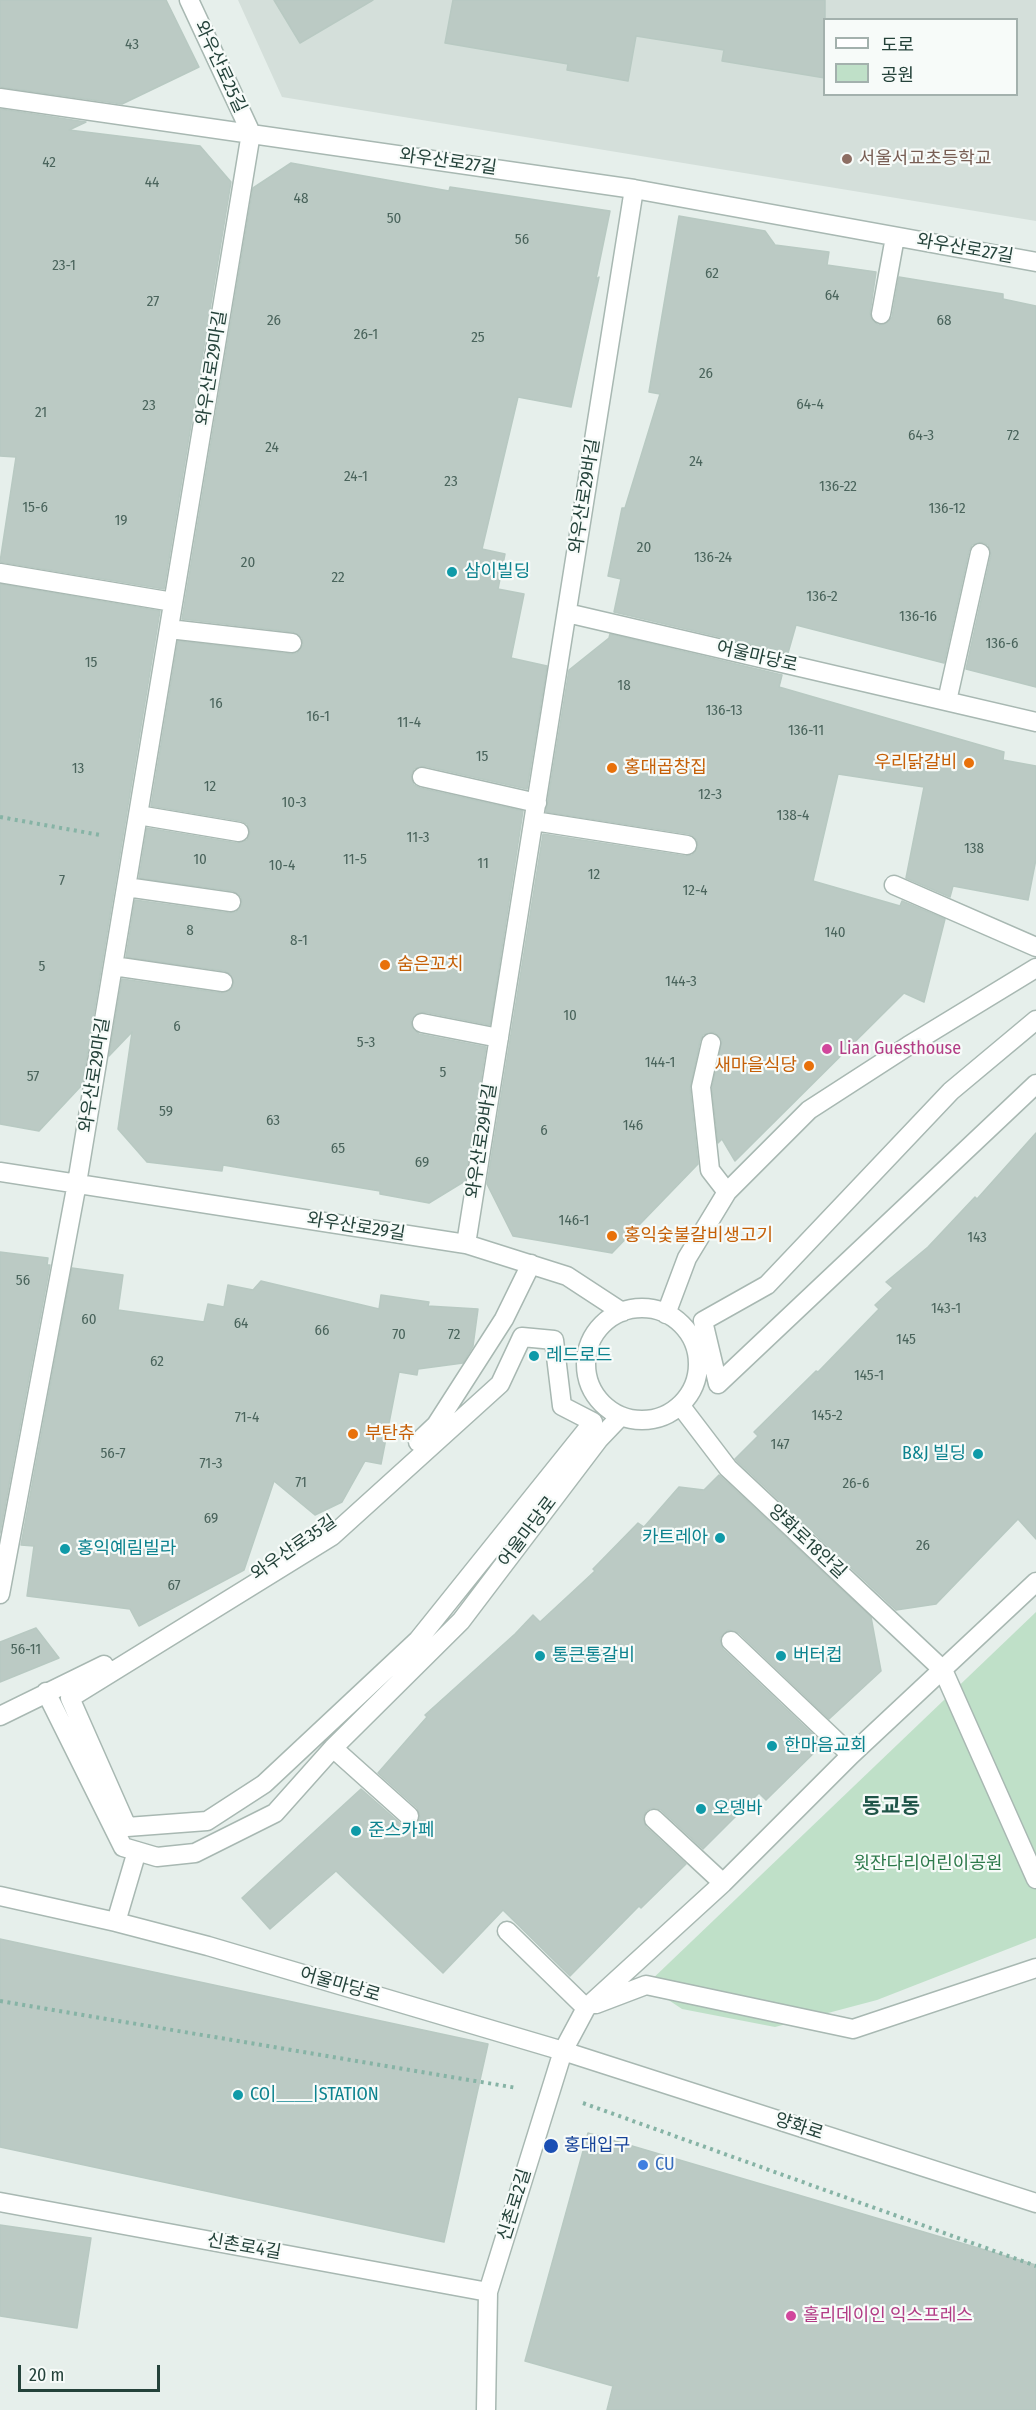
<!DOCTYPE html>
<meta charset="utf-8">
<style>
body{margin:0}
#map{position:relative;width:1036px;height:2410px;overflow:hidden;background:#e6efeb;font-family:"Fira Sans Condensed","Noto Sans KR",sans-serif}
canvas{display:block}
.legend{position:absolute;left:823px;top:18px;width:195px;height:78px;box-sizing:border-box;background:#f7fbf9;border:2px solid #a3b1ad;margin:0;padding:8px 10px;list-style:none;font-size:18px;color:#24423a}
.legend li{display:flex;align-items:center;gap:12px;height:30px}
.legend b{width:30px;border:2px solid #a3b1ad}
.scale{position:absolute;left:18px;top:2365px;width:142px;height:27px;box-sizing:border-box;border:3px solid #24423a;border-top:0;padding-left:8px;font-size:18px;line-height:21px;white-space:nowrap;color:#24423a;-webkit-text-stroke:4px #f7fbf9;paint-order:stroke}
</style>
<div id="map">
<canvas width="1036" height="2410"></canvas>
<ul class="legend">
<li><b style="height:8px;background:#fff"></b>도로</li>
<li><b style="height:16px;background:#bfe0c8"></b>공원</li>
</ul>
<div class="scale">20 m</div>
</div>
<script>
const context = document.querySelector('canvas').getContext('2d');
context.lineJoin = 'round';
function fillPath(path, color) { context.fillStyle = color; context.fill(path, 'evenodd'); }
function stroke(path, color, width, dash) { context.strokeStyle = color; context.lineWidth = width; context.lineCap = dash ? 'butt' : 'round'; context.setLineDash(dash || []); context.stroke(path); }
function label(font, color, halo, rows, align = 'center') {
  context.font = font + ' "Fira Sans Condensed","Noto Sans KR",sans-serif'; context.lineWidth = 4.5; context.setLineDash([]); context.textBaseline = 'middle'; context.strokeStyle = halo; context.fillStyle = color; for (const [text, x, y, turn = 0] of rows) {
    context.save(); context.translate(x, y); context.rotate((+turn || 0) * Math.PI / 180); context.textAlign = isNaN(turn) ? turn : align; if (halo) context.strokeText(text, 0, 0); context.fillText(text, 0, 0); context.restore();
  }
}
fillPath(new Path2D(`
 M 238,0 L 1036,0 L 1036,221 L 282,97 ZM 824,20 L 1016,20 L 1016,94 L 824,94 Z`), '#d4dfda');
fillPath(new Path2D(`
 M 1036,1612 L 1036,1938 L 877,2000 L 775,2027 L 682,2009 L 646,1985 Z`), '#bfe0c8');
const building = new Path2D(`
 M 0,0 L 166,0 L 199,67 L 122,104 L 0,87 Z
 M 274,0 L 373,0 L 300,43 Z
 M 453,0 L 825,0 L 825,78 L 722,61 L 724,50 L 636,36 L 628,81 L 567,70 L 568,64 L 445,43 Z
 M 0,109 L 86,122 L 69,130 L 200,146 L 231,182 L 164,589 L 0,562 L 16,457 L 0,456 Z
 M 291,163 L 449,191 L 450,187 L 610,211 L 596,279 L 599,277 L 571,407 L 518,397 L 482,549 L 505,554 L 498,589 L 524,594 L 511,658 L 547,666 L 527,789 L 424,766 L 414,769 L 411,775 L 414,785 L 420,788 L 523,811 L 490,1025 L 424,1012 L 418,1013 L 411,1020 L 412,1027 L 419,1034 L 486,1047 L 465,1181 L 429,1203 L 380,1194 L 380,1191 L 223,1165 L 222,1171 L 147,1162 L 118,1129 L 132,1032 L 109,1056 L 122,979 L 221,993 L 231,989 L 234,983 L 230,974 L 225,971 L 126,957 L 135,900 L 229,913 L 236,912 L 242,904 L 241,897 L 233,891 L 139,878 L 147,828 L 237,843 L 247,840 L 250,833 L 247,824 L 241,821 L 151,806 L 178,641 L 291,654 L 297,653 L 303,645 L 302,638 L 293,632 L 182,619 L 253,188 Z
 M 679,216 L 765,231 L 775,245 L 829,252 L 827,265 L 876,272 L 870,313 L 871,318 L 878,325 L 885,324 L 892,317 L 899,277 L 1003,294 L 1003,299 L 1036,306 L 1036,687 L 966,669 L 991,555 L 988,545 L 982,542 L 972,545 L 969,551 L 944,663 L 796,625 L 788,653 L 614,612 L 621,579 L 608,576 L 622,508 L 625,508 L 660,394 L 649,392 Z
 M 0,584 L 160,611 L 82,1085 L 39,1131 L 0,1124 Z
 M 610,634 L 782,675 L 779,687 L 1004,752 L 1003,760 L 1036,766 L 1036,859 L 1028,900 L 953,886 L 950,897 L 906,878 L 924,787 L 838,774 L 813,881 L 900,906 L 902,901 L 945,919 L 924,1002 L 904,993 L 735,1161 L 722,1139 L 718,1143 L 712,1088 L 722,1040 L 714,1032 L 703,1035 L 700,1041 L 690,1088 L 698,1164 L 612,1253 L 513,1236 L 487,1184 L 543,834 L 685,856 L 692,855 L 698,847 L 697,840 L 689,834 L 546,812 L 569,670 L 609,638 Z
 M 1036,1133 L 1036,1539 L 1018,1519 L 936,1604 L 896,1610 L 735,1459 L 758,1436 L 754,1432 L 816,1371 L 818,1372 L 879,1309 L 875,1305 L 893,1288 L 886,1282 L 928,1247 L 975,1197 L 977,1199 Z
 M 0,1252 L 48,1258 L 47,1265 L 50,1265 L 0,1533 Z
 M 72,1268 L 123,1275 L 118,1310 L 204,1322 L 208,1304 L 224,1307 L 228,1285 L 253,1290 L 261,1281 L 379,1309 L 381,1295 L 429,1302 L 428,1306 L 478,1309 L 473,1346 L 463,1363 L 418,1369 L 417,1375 L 399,1372 L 381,1464 L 365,1461 L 342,1502 L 315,1515 L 274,1481 L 244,1570 L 139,1626 L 130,1609 L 27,1596 L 34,1546 L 21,1545 Z
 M 719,1475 L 871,1617 L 881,1671 L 829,1719 L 739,1633 L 728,1630 L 720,1638 L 723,1649 L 823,1744 L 766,1800 L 759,1793 L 703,1849 L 661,1810 L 651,1808 L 646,1811 L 643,1817 L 646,1827 L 686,1864 L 641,1908 L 639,1906 L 570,1976 L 503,1910 L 443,1973 L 336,1871 L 270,1929 L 242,1898 L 361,1789 L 402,1825 L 407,1827 L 417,1824 L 420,1818 L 417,1808 L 378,1773 L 427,1717 L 425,1715 L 515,1634 L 533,1615 L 540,1622 L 595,1571 L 593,1569 L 638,1523 L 644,1527 L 679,1487 L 704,1490 Z
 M 36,1628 L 59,1658 L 0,1682 L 0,1642 Z
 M 0,1939 L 488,2044 L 444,2242 L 0,2147 Z
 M 588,2133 L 1036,2265 L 1036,2410 L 607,2410 L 613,2386 L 525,2361 Z
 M 0,2225 L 91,2238 L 77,2328 L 0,2316 Z`);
fillPath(building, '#bbcac4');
stroke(building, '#b8c9c2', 1.5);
const minor = new Path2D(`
 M 0,98 L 634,189 L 1036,262
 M 881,314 L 895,237
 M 0,573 L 173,602
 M 567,613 L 1036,722
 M 169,629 L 292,643
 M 947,701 L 980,553
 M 422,777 L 537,803
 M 138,815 L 239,832
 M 534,821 L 687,845
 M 894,885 L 1036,947
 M 126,887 L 231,902
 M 113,966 L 223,982
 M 1036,1020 L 951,1091 L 767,1285 L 703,1321 L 718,1384 L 1036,1084
 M 422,1023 L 499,1038
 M 711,1043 L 701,1087 L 710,1170 L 727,1192
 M 0,1172 L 466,1244 L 567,1276 L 622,1312
 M 466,1244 L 634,189
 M586 1364a56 56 0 1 1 112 0a56 56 0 1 1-112 0Z
 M 666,1314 L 687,1258 L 727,1192 L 809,1110 L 908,1046 L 1036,968
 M 522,1337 L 554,1340 L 562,1406 L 593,1422 L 418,1640 L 264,1784 L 207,1821 L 127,1827 L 70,1698 L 332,1536 L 500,1384 Z
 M 680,1405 L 728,1468 L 943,1670 L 1036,1879
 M 418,1442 L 436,1425 L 504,1319 L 531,1264
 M 0,1594 L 77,1183 L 251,133 L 189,0
 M 731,1641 L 851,1755
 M 46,1692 L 123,1847 L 157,1857 L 195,1853 L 275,1813 L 333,1748 L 461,1621 L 599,1439 L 620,1417
 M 0,1716 L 104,1665
 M 333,1748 L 409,1816
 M 654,1819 L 723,1883
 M 0,1896 L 116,1922 L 208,1946 L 563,2051 L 1036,2203
 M 116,1922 L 137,1851
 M 507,1931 L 586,2008
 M 596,2004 L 646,1985 L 853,2029 L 1036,1968
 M 0,2202 L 488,2292
 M 486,2410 L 488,2292 L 563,2051 L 586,2008 L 723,1883 L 851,1755 L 1036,1582`);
stroke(minor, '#a8b8b2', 21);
stroke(new Path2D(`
 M 0,817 L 100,835
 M 0,2001 L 517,2088
 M 583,2103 L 1036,2266`), '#86b3a5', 4, [3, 4.5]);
stroke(minor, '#fff', 18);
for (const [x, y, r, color] of [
 [847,159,6,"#8d6e63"],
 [452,572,6,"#0f9aa8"],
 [969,763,6,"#e8710a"],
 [612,768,6,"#e8710a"],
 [385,965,6,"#e8710a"],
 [827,1049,6,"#d1479c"],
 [809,1066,6,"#e8710a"],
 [612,1236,6,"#e8710a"],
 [534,1356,6,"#0f9aa8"],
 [353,1434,6,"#e8710a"],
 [978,1454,6,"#0f9aa8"],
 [720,1538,6,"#0f9aa8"],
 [65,1549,6,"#0f9aa8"],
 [540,1656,6,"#0f9aa8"],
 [781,1656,6,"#0f9aa8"],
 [772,1746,6,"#0f9aa8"],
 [701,1809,6,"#0f9aa8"],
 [356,1831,6,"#0f9aa8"],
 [238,2095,6,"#0f9aa8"],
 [551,2146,8,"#1a4fb4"],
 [643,2165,6,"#3f7fe0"],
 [791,2316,6,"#d1479c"]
]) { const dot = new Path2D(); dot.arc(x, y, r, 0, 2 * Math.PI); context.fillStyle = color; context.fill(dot); stroke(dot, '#f7fbf9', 2); }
label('15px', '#4a645c', null, [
 ["43",132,45],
 ["42",49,163],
 ["44",152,183],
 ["48",301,199],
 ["50",394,219],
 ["56",522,240],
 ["23-1",64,266],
 ["62",712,274],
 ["64",832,296],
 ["27",153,302],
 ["26",274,321],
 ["68",944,321],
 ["26-1",366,335],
 ["25",478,338],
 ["26",706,374],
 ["64-4",810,405],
 ["23",149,406],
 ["21",41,413],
 ["64-3",921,436],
 ["72",1013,436],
 ["24",272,448],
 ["24",696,462],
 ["24-1",356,477],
 ["23",451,482],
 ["136-22",838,487],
 ["15-6",35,508],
 ["136-12",947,509],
 ["19",121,521],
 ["20",644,548],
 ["136-24",713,558],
 ["20",248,563],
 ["22",338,578],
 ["136-2",822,597],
 ["136-16",918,617],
 ["136-6",1002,644],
 ["15",91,663],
 ["18",624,686],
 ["16",216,704],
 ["136-13",724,711],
 ["16-1",318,717],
 ["11-4",409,723],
 ["136-11",806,731],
 ["15",482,757],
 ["13",78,769],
 ["12",210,787],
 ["12-3",710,795],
 ["10-3",294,803],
 ["138-4",793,816],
 ["11-3",418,838],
 ["138",974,849],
 ["10",200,860],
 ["11-5",355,860],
 ["11",483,864],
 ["10-4",282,866],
 ["12",594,875],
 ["7",62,881],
 ["12-4",695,891],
 ["8",190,931],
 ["140",835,933],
 ["8-1",299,941],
 ["5",42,967],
 ["144-3",681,982],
 ["10",570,1016],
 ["6",177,1027],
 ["5-3",366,1043],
 ["144-1",660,1063],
 ["5",443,1073],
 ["57",33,1077],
 ["59",166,1112],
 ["63",273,1121],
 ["146",633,1126],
 ["6",544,1131],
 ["65",338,1149],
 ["69",422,1163],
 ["146-1",574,1221],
 ["143",977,1238],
 ["56",23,1281],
 ["143-1",946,1309],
 ["60",89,1320],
 ["64",241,1324],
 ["66",322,1331],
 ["70",399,1335],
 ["72",454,1335],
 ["145",906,1340],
 ["62",157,1362],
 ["145-1",869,1376],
 ["145-2",827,1416],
 ["71-4",247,1418],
 ["147",780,1445],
 ["56-7",113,1454],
 ["71-3",211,1464],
 ["71",301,1483],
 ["26-6",856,1484],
 ["69",211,1519],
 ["26",923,1546],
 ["67",174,1586],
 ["56-11",26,1650]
]);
label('18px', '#24423a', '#f7fbf9', [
 ["와우산로25길",220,67,65],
 ["와우산로27길",448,162,8],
 ["와우산로27길",965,249,10],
 ["와우산로29마길",212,368,-81],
 ["와우산로29바길",585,496,-81],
 ["어울마당로",757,657,13],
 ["와우산로29마길",95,1075,-81],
 ["와우산로29바길",482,1141,-81],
 ["와우산로29길",356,1227,9],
 ["어울마당로",528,1532,-53],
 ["양화로18안길",807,1542,43],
 ["와우산로35길",294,1548,-35],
 ["어울마당로",340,1985,16],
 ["양화로",799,2127,18],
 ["신촌로2길",515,2205,-73],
 ["신촌로4길",244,2247,10]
]);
label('18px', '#785e54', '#f7fbf9', [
 ["서울서교초등학교",859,159]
], 'left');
label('18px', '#0d838f', '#f7fbf9', [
 ["삼이빌딩",464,572],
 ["레드로드",546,1356],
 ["B&J 빌딩",966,1454,"right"],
 ["카트레아",708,1538,"right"],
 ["홍익예림빌라",77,1549],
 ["통큰통갈비",552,1656],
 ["버터컵",793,1656],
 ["한마음교회",784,1746],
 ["오뎅바",713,1809],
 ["준스카페",368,1831],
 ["CO|＿＿|STATION",250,2095]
], 'left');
label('18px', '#c56008', '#f7fbf9', [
 ["우리닭갈비",957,763,"right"],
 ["홍대곱창집",624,768],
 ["숨은꼬치",397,965],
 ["새마을식당",797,1066,"right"],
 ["홍익숯불갈비생고기",624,1236],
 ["부탄츄",365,1434]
], 'left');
label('18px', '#b23c85', '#f7fbf9', [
 ["Lian Guesthouse",839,1049],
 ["홀리데이인 익스프레스",803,2316]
], 'left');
label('18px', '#2d7a4b', '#f7fbf9', [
 ["윗잔다리어린이공원",928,1864]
]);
label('18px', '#164399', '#f7fbf9', [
 ["홍대입구",564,2146]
], 'left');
label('18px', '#366cbe', '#f7fbf9', [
 ["CU",655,2165]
], 'left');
label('bold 21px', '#1f5548', '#f7fbf9', [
 ["동교동",891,1807]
]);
</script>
